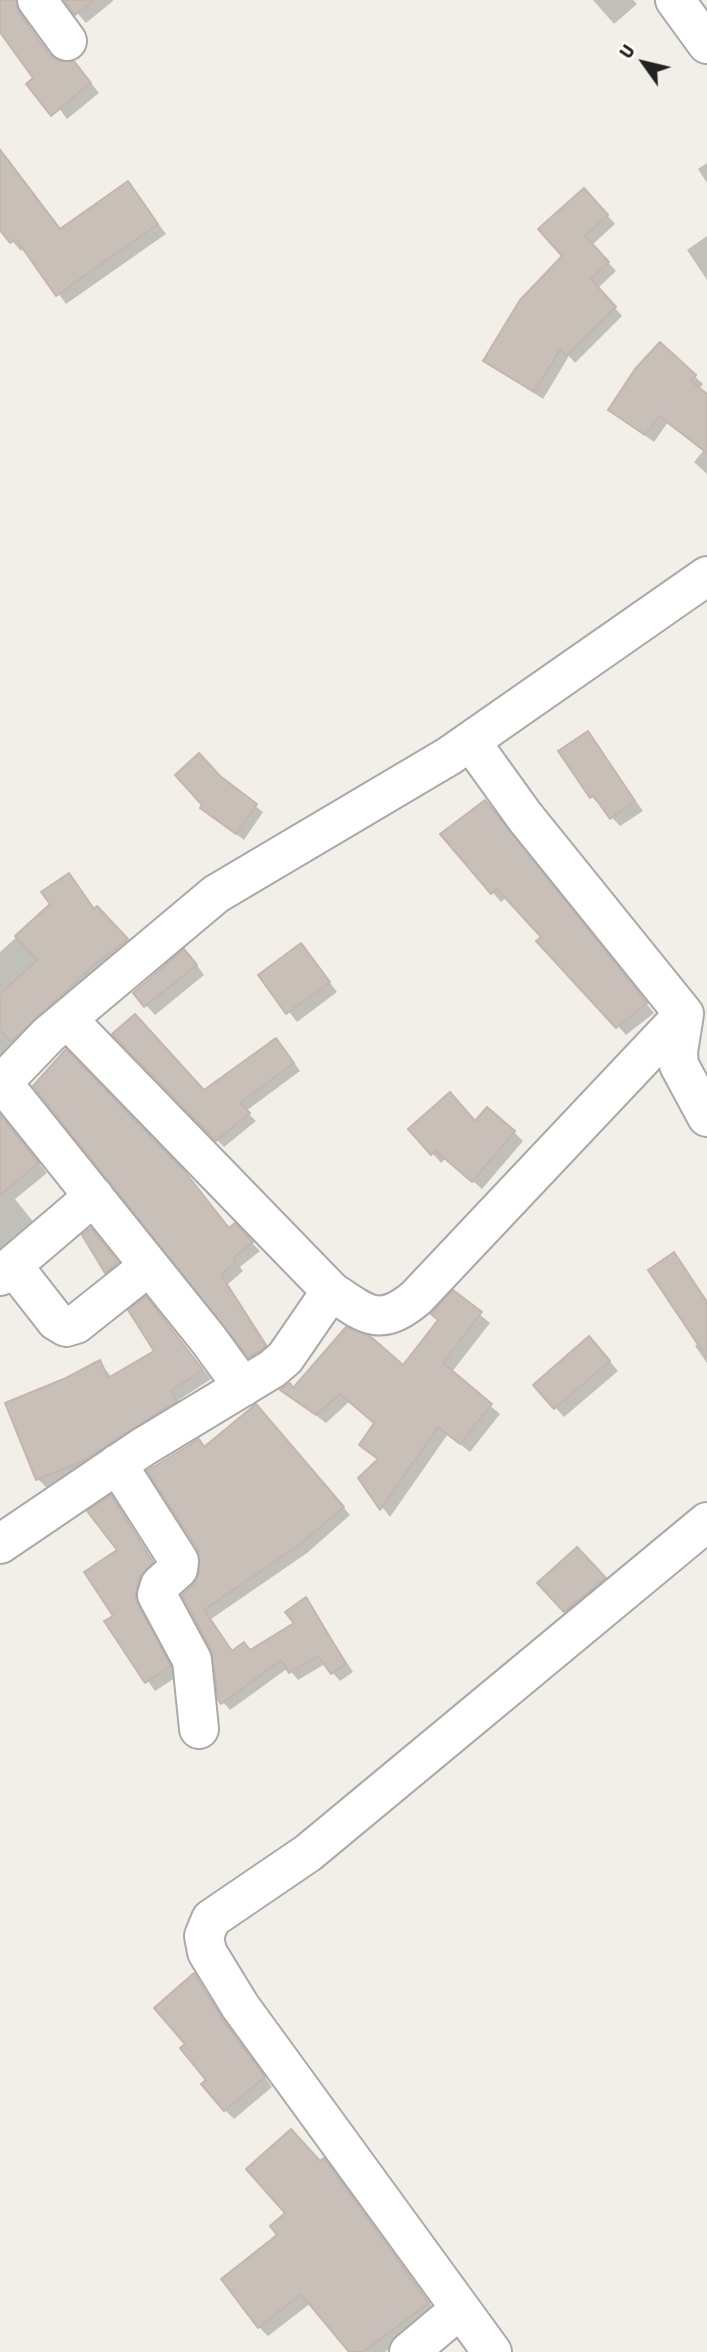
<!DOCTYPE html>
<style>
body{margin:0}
#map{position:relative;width:707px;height:2352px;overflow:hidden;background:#f2efe9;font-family:"Asap Condensed",sans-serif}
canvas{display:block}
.north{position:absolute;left:609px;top:28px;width:70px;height:70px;-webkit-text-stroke:5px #fff;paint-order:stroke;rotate:304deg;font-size:19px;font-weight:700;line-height:28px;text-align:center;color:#222}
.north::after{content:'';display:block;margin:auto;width:24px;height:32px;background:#222;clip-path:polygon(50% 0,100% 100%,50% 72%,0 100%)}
</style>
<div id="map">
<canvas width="707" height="2352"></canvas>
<div class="north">U</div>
</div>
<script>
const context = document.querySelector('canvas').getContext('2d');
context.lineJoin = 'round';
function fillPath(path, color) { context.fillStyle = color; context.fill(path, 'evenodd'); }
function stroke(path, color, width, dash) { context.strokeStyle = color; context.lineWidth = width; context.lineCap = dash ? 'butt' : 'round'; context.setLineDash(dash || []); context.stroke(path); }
fillPath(new Path2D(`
 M 0,0 L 26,0 L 24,12 L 28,24 L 54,60 L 83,73 L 99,93 L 67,119 L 0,29 Z
 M 66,0 L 113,0 L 113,1 L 86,23 Z
 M 593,0 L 633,0 L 637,4 L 614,24 Z
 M 0,148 L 62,230 L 128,183 L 166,234 L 66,304 L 24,248 L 21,251 L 0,227 Z
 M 707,163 L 707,183 L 698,169 Z
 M 592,198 L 615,224 L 592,245 L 616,271 L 598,288 L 622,316 L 575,363 L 569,356 L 543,399 L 485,361 L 565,256 Z
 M 707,236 L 707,280 L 687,250 Z
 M 660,344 L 703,384 L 698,390 L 707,396 L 707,474 L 694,462 L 704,450 L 668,422 L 654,442 L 610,410 Z
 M 587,733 L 643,811 L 620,826 L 591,796 Z
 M 221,779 L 263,812 L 244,840 L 202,808 Z
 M 493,811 L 654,1013 L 626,1035 L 507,897 L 501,902 L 443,835 Z
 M 68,875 L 95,910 L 135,949 L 0,1065 L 0,952 L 52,905 Z
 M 301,945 L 337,992 L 297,1022 L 261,976 Z
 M 193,960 L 204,975 L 155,1015 L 135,993 Z
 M 115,1034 L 205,1092 L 283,1047 L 300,1071 L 246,1111 L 256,1121 L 224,1147 Z
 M 66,1051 L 230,1230 L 235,1226 L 260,1251 L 240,1267 L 243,1271 L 228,1284 L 273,1354 L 258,1364 L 250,1356 Z
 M 0,1114 L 47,1173 L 15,1199 L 35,1224 L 0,1252 Z
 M 476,1123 L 514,1132 L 523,1141 L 482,1189 L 446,1158 L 441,1163 L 411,1129 Z
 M 84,1236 L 97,1237 L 124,1270 L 113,1279 Z
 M 673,1255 L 707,1300 L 707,1363 L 695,1346 L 699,1343 Z
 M 454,1293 L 490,1323 L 451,1373 L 500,1414 L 470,1452 L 448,1434 L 390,1517 L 360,1478 L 379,1460 L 361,1445 L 376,1423 L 350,1401 L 326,1423 L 283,1390 L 403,1367 L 440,1320 Z
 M 155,1308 L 211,1379 L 179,1400 L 185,1410 L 92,1470 L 47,1488 L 38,1479 L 8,1404 L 67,1380 L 100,1362 L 112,1378 L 156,1352 Z
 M 598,1347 L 618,1371 L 564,1417 L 535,1385 Z
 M 264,1414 L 350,1515 L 307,1553 L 211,1619 L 233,1652 L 244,1644 L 251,1651 L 296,1624 L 306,1599 L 353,1672 L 340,1681 L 325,1664 L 298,1680 L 288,1668 L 230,1710 L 223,1702 L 213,1650 L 194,1586 L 201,1573 L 199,1441 L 206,1448 Z
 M 111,1497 L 161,1572 L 144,1608 L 178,1676 L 155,1691 L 107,1622 L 115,1616 L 119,1551 Z
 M 577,1549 L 613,1588 L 574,1620 L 540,1583 Z
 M 194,1975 L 272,2087 L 234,2119 L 225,2110 L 188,2044 Z
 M 323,2160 L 437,2313 L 385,2352 L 351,2352 L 311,2303 L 268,2336 L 259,2327 L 288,2213 Z`), '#0003');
const building = new Path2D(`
 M 0,0 L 16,0 L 19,13 L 49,54 L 59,61 L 74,61 L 91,83 L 51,116 L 26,84 L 33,78 L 0,32 Z
 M 64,0 L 94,0 L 75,15 Z
 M 0,150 L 60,229 L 128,181 L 158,224 L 56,296 L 16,239 L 10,243 L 0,230 Z
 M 584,188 L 608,215 L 585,236 L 609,262 L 591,279 L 616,307 L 566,356 L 560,350 L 534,392 L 483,361 L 520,300 L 562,256 L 538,229 Z
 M 660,342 L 696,375 L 691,381 L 707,394 L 707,453 L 659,416 L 645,435 L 608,410 L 635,369 Z
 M 588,731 L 635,801 L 610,819 L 593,795 L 590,798 L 558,751 Z
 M 199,753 L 220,776 L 257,804 L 236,834 L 200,808 L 202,805 L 175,775 Z
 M 485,800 L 647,1003 L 616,1028 L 536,941 L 541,937 L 497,889 L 491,894 L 440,834 Z
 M 69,873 L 94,909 L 97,906 L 128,939 L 94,965 L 11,1042 L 0,1030 L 0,994 L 37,960 L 15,936 L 50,904 L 41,892 Z
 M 301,943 L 330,982 L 286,1014 L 258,975 Z
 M 184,949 L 197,965 L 144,1007 L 133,993 Z
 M 135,1014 L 204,1090 L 276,1038 L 294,1063 L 240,1103 L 250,1113 L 216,1141 L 112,1034 Z
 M 66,1049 L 185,1172 L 229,1228 L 235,1223 L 253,1242 L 233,1258 L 236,1262 L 221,1275 L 266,1346 L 259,1351 L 249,1358 L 33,1086 Z
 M 450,1092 L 475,1121 L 487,1107 L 515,1131 L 472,1182 L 436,1151 L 431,1155 L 408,1129 Z
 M 0,1115 L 39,1163 L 0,1195 Z
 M 91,1228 L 118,1262 L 105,1273 L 82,1235 Z
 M 674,1252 L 707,1302 L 707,1358 L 648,1270 Z
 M 453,1290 L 482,1312 L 443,1363 L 492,1404 L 460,1444 L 438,1427 L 380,1510 L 358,1478 L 378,1459 L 359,1445 L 374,1423 L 340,1394 L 316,1415 L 280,1390 L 290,1383 L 293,1388 L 346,1327 L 370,1336 L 403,1365 L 438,1320 L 431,1314 Z
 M 146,1296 L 203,1370 L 171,1391 L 177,1401 L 83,1461 L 36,1480 L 5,1403 L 66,1378 L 100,1360 L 108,1378 L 154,1351 L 128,1310 Z
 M 589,1336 L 610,1361 L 554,1409 L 533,1385 Z
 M 256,1404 L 344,1507 L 299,1545 L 204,1610 L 232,1651 L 244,1642 L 250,1650 L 294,1623 L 285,1612 L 306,1597 L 346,1664 L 331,1674 L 318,1656 L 289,1673 L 281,1660 L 221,1704 L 218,1699 L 211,1650 L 182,1595 L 193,1585 L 199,1573 L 198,1550 L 147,1471 L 199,1439 L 204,1447 Z
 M 111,1495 L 153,1562 L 139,1578 L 135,1598 L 171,1666 L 145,1683 L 104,1621 L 113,1616 L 84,1572 L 117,1550 L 87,1511 Z
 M 577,1547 L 606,1578 L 564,1612 L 537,1583 Z
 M 194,1973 L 222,2019 L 265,2077 L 224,2111 L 201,2084 L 206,2080 L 180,2048 L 185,2044 L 154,2008 Z
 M 291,2129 L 320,2161 L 324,2158 L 429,2303 L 363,2352 L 349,2352 L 301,2294 L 258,2328 L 221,2279 L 277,2235 L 270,2226 L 285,2213 L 246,2169 Z`);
fillPath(building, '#c7bfb8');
stroke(building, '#c4b6ab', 2);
const minor = new Path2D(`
 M 37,0 L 67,41
 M 675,0 L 707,44
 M 471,742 L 525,817 L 684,1014 L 678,1052 L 679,1065 L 707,1117
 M 67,1019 L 331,1291 C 366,1315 380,1328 416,1298 L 684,1014
 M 0,1080 L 208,1339 L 243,1387
 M 2,1083 L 48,1035 L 216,894 L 449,756 L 707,576
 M 13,1266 L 56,1321 L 66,1327 L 76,1324 L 149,1266
 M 0,1276 L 94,1196
 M 117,1464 L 179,1561 L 178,1569 L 160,1585 L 157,1595 L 192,1660 L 199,1729
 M 0,1544 L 143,1447 L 272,1369 L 285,1358 L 331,1291
 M 409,2352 L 459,2310
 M 492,2352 L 240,2006 L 207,1952 L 204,1936 L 211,1919 L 308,1853 L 707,1522`);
stroke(minor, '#a9a9a9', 42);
stroke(minor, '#fff', 38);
</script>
